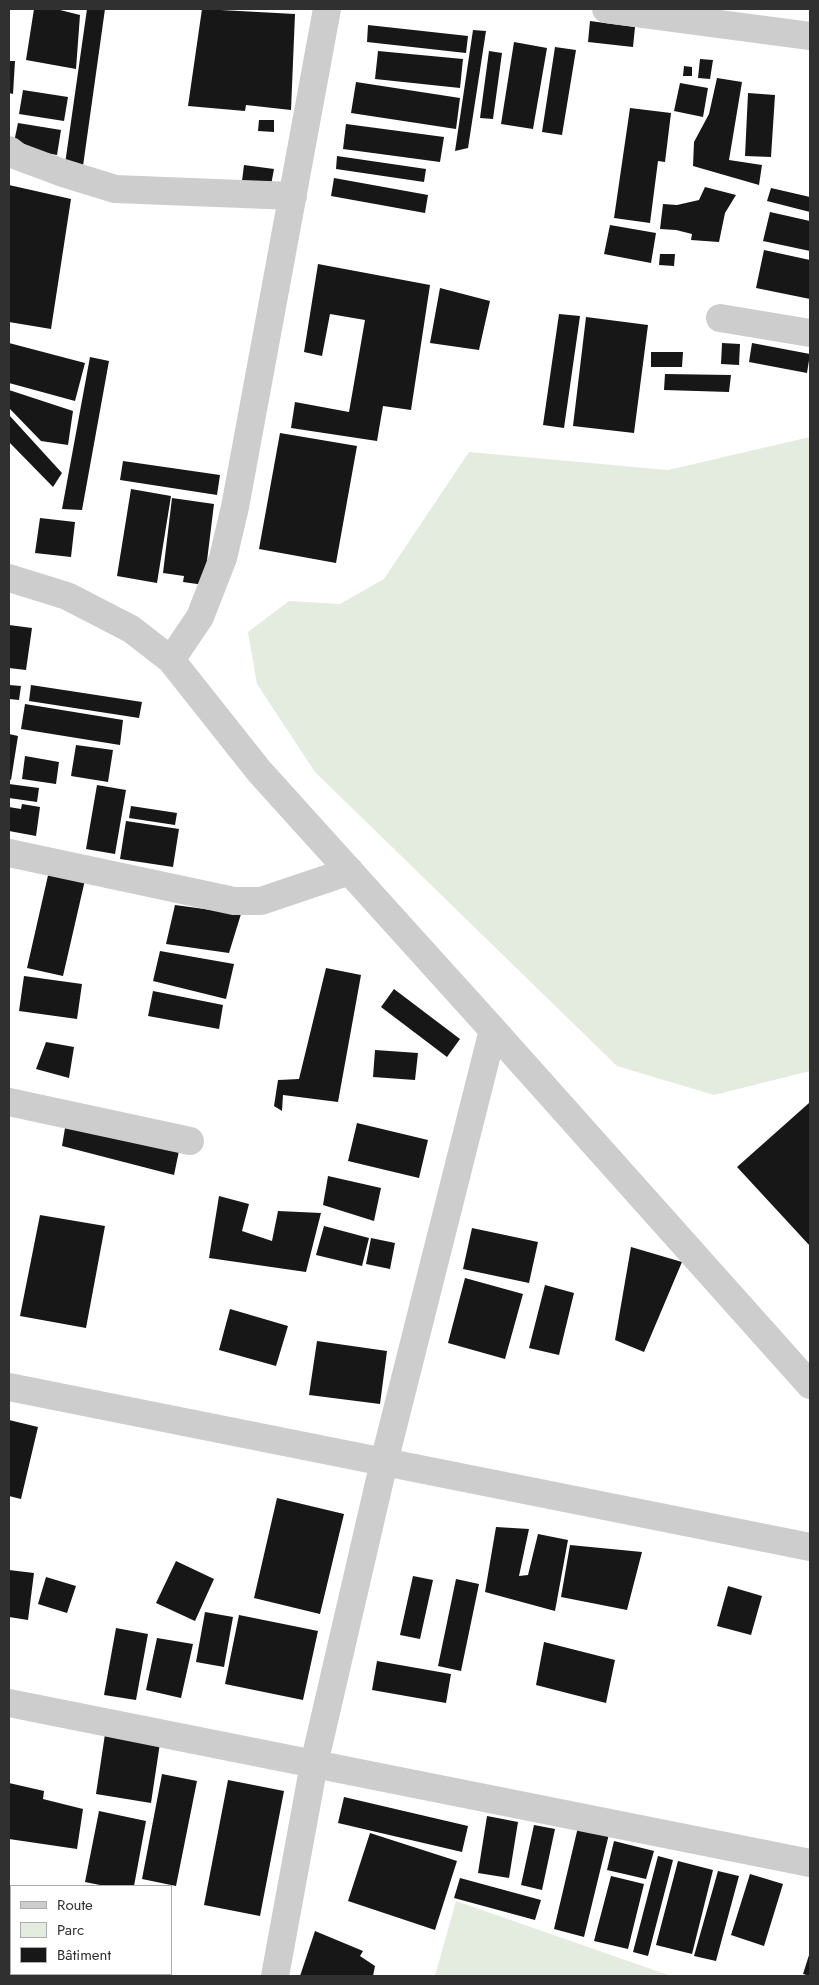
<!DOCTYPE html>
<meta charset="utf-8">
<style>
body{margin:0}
#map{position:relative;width:819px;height:1985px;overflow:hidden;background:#fff;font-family:Jost,sans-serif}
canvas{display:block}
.frame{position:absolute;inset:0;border:10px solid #303030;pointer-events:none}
.legend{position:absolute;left:10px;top:1885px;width:162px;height:90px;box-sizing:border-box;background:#fff;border:1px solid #acacac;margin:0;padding:6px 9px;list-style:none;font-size:15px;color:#303030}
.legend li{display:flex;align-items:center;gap:10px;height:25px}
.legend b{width:25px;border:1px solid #acacac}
</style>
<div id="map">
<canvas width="819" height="1985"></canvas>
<div class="frame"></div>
<ul class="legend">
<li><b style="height:6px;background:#cdcdcd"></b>Route</li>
<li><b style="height:14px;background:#e4ebdf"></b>Parc</li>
<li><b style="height:14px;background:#171717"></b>Bâtiment</li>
</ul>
</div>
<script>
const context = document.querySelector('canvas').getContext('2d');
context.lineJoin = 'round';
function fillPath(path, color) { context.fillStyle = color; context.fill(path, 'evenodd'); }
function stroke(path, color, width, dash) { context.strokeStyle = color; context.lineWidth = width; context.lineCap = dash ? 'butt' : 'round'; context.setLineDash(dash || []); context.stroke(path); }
fillPath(new Path2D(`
 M 810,437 L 810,1071 L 714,1095 L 617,1066 L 315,772 L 257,684 L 248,632 L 289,601 L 340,604 L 384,579 L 469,452 L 668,470 Z
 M 456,1901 L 671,1976 L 435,1976 Z`), '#e4ebdf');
fillPath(new Path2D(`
 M 34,9 L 56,9 L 80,15 L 76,69 L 26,60 Z
 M 87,9 L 105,9 L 83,166 L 65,164 Z
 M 202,9 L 295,14 L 291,110 L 246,105 L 245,111 L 188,106 Z
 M 590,21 L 635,27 L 633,47 L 588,42 Z
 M 368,25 L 468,36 L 466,53 L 367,42 Z
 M 473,30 L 486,31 L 468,148 L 455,151 Z
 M 514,42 L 547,48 L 533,129 L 501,124 Z
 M 555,47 L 576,50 L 562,135 L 542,132 Z
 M 378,51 L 463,59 L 460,88 L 375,79 Z
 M 489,51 L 502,53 L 493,119 L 480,118 Z
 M 700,59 L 713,60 L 710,79 L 698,78 Z
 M 9,61 L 15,61 L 13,94 L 9,93 Z
 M 684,66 L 692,67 L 692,76 L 683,76 Z
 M 717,78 L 742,82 L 729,160 L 762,165 L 759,185 L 693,166 L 694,142 L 709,114 Z
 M 356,82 L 460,98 L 456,129 L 351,113 Z
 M 680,83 L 708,88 L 703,117 L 674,111 Z
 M 23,90 L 68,97 L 64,121 L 19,114 Z
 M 748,93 L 775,95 L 771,157 L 745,156 Z
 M 630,108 L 671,113 L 665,162 L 658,161 L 650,223 L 614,218 Z
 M 259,120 L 274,120 L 274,132 L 258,131 Z
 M 18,123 L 61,130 L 57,155 L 13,147 Z
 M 346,124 L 444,137 L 440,162 L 343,149 Z
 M 337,156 L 426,169 L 424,182 L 336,169 Z
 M 244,165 L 274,169 L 271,185 L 242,181 Z
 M 334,178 L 428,195 L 425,213 L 331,196 Z
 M 9,185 L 71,199 L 51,329 L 9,322 Z
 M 705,187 L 736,195 L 725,213 L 719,242 L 691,240 L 692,234 L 676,230 L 660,229 L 663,204 L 677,205 L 699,200 Z
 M 771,188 L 810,197 L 810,212 L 767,201 Z
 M 770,212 L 810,221 L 810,251 L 763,241 Z
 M 610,225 L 656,233 L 651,263 L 604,254 Z
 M 764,250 L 810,260 L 810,299 L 756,288 Z
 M 660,254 L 675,254 L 674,266 L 659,265 Z
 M 318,264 L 430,285 L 411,410 L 383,406 L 377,441 L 291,428 L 295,402 L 349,412 L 365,320 L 330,314 L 322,356 L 304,352 Z
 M 440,288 L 490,301 L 479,350 L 430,343 Z
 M 559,314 L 580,316 L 564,428 L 543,425 Z
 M 586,317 L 648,325 L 634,433 L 573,426 Z
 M 9,343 L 85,363 L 75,401 L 9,383 Z
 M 722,343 L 740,344 L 739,365 L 721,364 Z
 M 752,343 L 810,354 L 807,373 L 749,362 Z
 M 651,352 L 683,352 L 682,367 L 651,367 Z
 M 90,357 L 109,361 L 82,510 L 62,509 Z
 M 665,374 L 731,375 L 729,392 L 664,390 Z
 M 9,390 L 73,411 L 68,445 L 41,441 L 9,408 Z
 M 9,415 L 62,473 L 53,487 L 9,442 Z
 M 280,433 L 357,446 L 336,563 L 259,549 Z
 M 123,461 L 220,475 L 217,495 L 120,480 Z
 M 131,489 L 171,496 L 157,583 L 117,576 Z
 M 172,498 L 214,504 L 204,585 L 183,582 L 184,576 L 163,573 Z
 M 40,518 L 75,522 L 71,557 L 35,553 Z
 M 9,625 L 32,628 L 26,670 L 9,668 Z
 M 9,685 L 21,686 L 19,700 L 9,699 Z
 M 31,685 L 142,702 L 139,718 L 29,701 Z
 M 25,704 L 123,720 L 120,745 L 21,729 Z
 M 9,734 L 18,736 L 11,780 L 9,779 Z
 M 76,745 L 113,750 L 108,782 L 71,776 Z
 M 25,756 L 59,762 L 56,784 L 22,779 Z
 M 9,784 L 39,788 L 37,802 L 9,798 Z
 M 97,785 L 126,790 L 115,854 L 86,849 Z
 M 22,804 L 40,807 L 36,836 L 9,831 L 9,807 L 21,809 Z
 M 131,806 L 177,813 L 175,825 L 129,818 Z
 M 126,821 L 179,829 L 173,867 L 120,859 Z
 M 49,871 L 85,880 L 63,976 L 27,968 Z
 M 175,905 L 241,914 L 229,953 L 166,944 Z
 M 160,951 L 234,964 L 226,999 L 153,981 Z
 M 326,968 L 361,975 L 338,1102 L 283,1095 L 282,1111 L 274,1106 L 278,1080 L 299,1079 Z
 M 24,976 L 82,984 L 77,1019 L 19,1011 Z
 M 394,989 L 460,1039 L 447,1057 L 381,1007 Z
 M 153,991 L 223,1005 L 219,1029 L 148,1016 Z
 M 46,1042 L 74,1047 L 69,1078 L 36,1069 Z
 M 375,1050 L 418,1053 L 415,1080 L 373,1077 Z
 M 809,1103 L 810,1105 L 810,1246 L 737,1167 Z
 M 66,1122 L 180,1146 L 174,1175 L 62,1146 Z
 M 357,1123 L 428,1140 L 419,1178 L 348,1161 Z
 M 328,1176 L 381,1188 L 374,1221 L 323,1205 Z
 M 219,1196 L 249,1204 L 242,1231 L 272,1241 L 278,1211 L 321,1213 L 306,1272 L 209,1258 Z
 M 40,1215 L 105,1226 L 86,1328 L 20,1316 Z
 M 324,1226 L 369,1238 L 362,1266 L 316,1255 Z
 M 472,1228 L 538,1242 L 529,1283 L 463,1269 Z
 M 371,1238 L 395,1243 L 390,1269 L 366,1264 Z
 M 631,1247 L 682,1262 L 644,1352 L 615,1340 Z
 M 465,1278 L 523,1294 L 505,1359 L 448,1343 Z
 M 545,1285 L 574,1293 L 559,1355 L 529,1348 Z
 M 230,1309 L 288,1326 L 276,1366 L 219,1350 Z
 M 317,1341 L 387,1351 L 380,1404 L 309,1395 Z
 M 9,1420 L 38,1427 L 21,1499 L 9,1496 Z
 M 277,1498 L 344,1514 L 320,1614 L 254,1598 Z
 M 496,1527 L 529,1529 L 519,1576 L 528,1575 L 538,1534 L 568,1540 L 555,1611 L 485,1592 Z
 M 570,1545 L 642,1552 L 627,1610 L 561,1597 Z
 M 176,1561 L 214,1579 L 195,1621 L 156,1603 Z
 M 9,1570 L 34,1573 L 28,1620 L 9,1617 Z
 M 413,1576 L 433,1580 L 420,1639 L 400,1635 Z
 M 46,1577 L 76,1586 L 67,1613 L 38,1604 Z
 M 456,1579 L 479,1584 L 461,1671 L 438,1666 Z
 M 728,1586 L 762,1596 L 751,1635 L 717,1626 Z
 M 205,1612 L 233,1617 L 224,1667 L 196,1662 Z
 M 239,1615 L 318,1631 L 303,1700 L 225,1684 Z
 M 116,1628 L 148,1634 L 136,1700 L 104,1695 Z
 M 157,1638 L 193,1644 L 181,1698 L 146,1690 Z
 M 544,1642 L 615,1660 L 606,1703 L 536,1685 Z
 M 377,1661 L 451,1674 L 446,1703 L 372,1690 Z
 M 105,1734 L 160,1743 L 151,1803 L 96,1794 Z
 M 162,1774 L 197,1781 L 176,1886 L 142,1879 Z
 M 228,1780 L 284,1791 L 260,1916 L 204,1905 Z
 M 9,1783 L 44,1791 L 43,1799 L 83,1809 L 77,1849 L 9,1839 Z
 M 344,1797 L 468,1826 L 462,1852 L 338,1823 Z
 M 99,1811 L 146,1821 L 134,1886 L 105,1886 L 85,1882 Z
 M 487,1816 L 518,1822 L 509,1878 L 478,1873 Z
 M 534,1825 L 555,1829 L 542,1890 L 521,1885 Z
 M 578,1827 L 609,1834 L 584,1937 L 554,1929 Z
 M 370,1833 L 457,1861 L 435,1930 L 348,1901 Z
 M 614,1841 L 654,1851 L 646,1879 L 607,1870 Z
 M 658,1856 L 673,1860 L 648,1956 L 633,1952 Z
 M 678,1861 L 713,1870 L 692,1954 L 656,1945 Z
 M 718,1871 L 739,1876 L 716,1961 L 694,1956 Z
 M 750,1874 L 783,1884 L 764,1946 L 731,1935 Z
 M 611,1876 L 644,1884 L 628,1949 L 594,1941 Z
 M 460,1878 L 541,1900 L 535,1920 L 454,1898 Z
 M 315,1931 L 363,1951 L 360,1956 L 375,1966 L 373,1976 L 300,1976 Z
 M 810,1952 L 810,1976 L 803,1974 Z`), '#171717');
stroke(new Path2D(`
 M 606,9 L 810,36
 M 9,150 L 17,156 L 60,172 L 115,189 L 293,196
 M 720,318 L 810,333
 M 9,578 L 67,596 L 131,629 L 171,660 L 259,771 L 493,1030 L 810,1385
 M 171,660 L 200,617 L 223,558 L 235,507 L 327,9
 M 9,853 L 234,901 L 261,901 L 350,871
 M 9,1102 L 190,1141
 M 9,1387 L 810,1547
 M 9,1703 L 810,1863
 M 275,1976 L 314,1764 L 384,1462 L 493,1030`), '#cdcdcd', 28);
</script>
